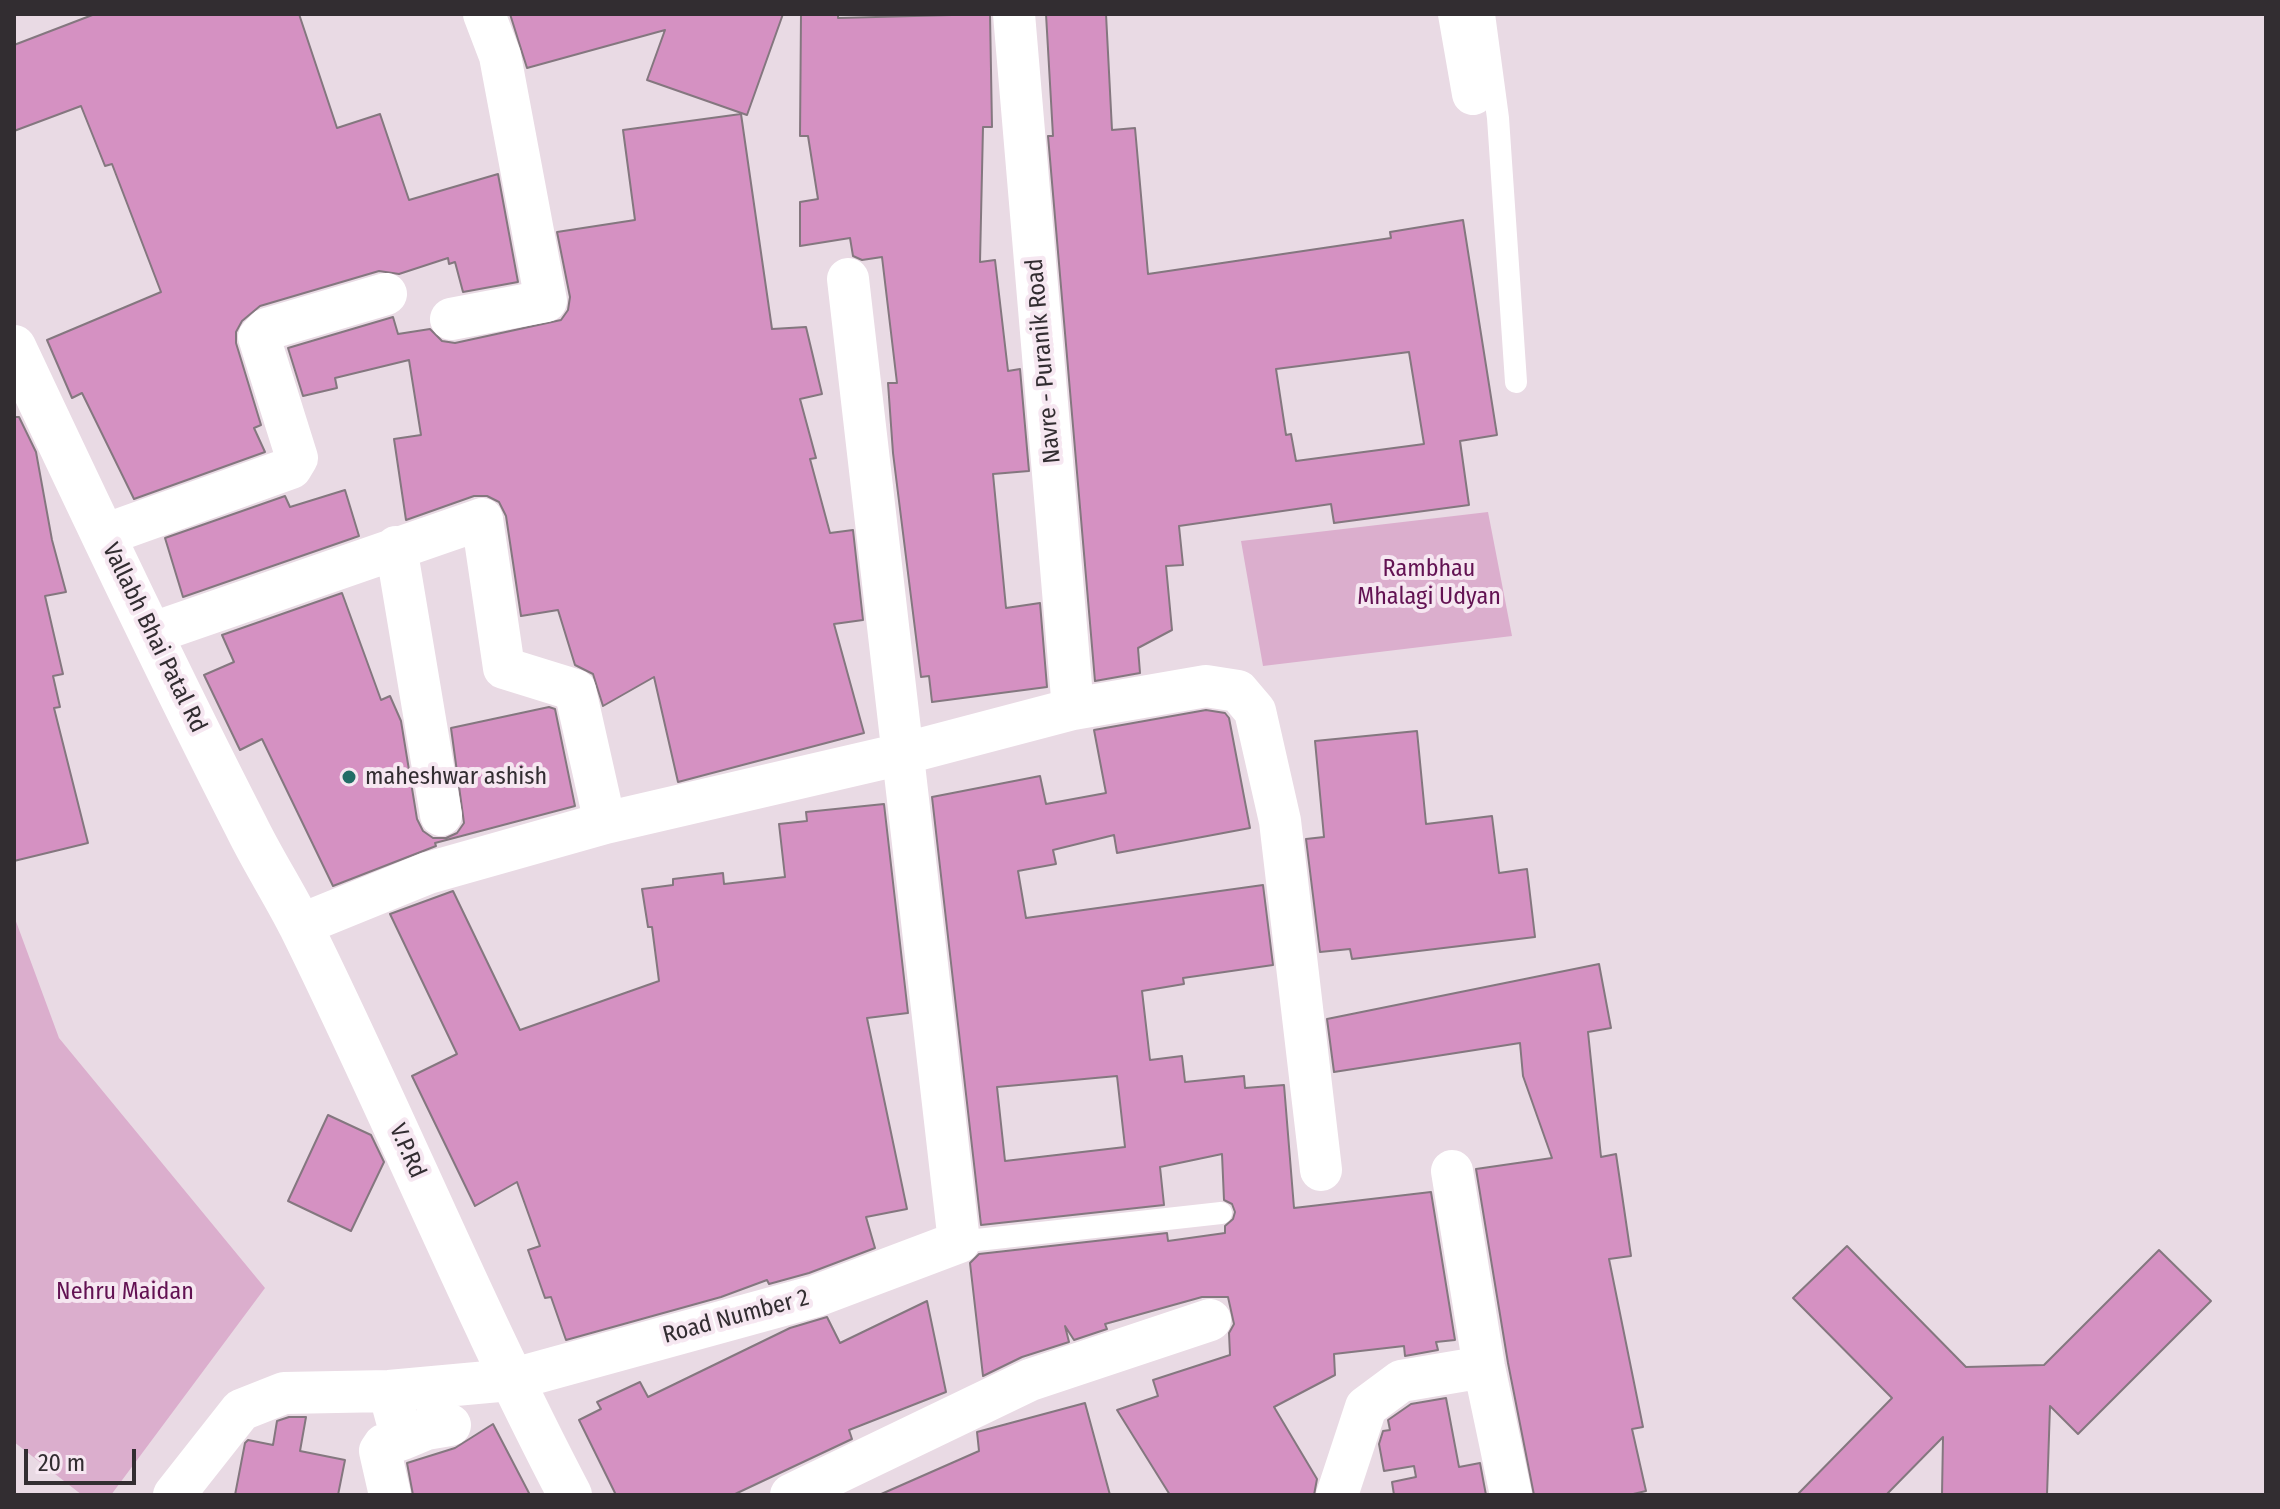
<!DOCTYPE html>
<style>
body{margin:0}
#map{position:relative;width:2280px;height:1509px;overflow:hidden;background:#e9dae4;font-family:"Fira Sans Condensed",sans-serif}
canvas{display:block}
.frame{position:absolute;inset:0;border:16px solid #322d31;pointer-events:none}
.scale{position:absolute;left:24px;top:1449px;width:112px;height:36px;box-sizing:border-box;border:4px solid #322d31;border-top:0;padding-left:10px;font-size:24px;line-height:28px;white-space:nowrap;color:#322d31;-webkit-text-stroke:6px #f6e7f1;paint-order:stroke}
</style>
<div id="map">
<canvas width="2280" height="1509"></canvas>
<div class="frame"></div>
<div class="scale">20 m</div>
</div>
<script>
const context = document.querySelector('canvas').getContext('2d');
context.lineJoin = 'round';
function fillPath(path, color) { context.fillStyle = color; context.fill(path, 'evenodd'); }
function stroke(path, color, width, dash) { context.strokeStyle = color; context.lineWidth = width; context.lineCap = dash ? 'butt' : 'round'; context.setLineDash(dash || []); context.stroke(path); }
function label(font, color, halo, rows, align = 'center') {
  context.font = font + ' "Fira Sans Condensed",sans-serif'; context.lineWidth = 8; context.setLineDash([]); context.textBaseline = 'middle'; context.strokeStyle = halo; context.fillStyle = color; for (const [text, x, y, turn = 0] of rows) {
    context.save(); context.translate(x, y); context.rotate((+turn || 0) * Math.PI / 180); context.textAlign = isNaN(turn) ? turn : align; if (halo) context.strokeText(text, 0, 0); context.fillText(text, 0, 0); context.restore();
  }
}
fillPath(new Path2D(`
 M 1488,512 L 1512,636 L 1263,666 L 1241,541 Z
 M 14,916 L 59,1038 L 265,1288 L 111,1495 L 82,1495 L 14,1442 Z`), '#dbaecd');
const building = new Path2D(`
 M 95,14 L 299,14 L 337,128 L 380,114 L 409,200 L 498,174 L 518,282 L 463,292 L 455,262 L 449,264 L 448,258 L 399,274 L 379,271 L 260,306 L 242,321 L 236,332 L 236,343 L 261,425 L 254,428 L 265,452 L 134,499 L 82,393 L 72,398 L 47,340 L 161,292 L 112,164 L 105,166 L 81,106 L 14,131 L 14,45 Z
 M 510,14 L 783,14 L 747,115 L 647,80 L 665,30 L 527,68 Z
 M 801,14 L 838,14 L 838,18 L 990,14 L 992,127 L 983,127 L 980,262 L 995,260 L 1008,371 L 1020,369 L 1029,471 L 993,474 L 1006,608 L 1040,603 L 1047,687 L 932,702 L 929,676 L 921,677 L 893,453 L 888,383 L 897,383 L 882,257 L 862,260 L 853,256 L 850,238 L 800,246 L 800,202 L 818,199 L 808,136 L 800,136 Z
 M 1046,14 L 1106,14 L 1112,130 L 1135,128 L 1148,274 L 1391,238 L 1390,232 L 1463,220 L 1497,435 L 1460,441 L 1469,505 L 1334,523 L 1331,504 L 1179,526 L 1183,565 L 1166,566 L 1172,630 L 1138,648 L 1140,673 L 1095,681 L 1048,136 L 1053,136 ZM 1409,352 L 1424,444 L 1296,461 L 1291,434 L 1286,435 L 1276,369 Z
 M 741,114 L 772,329 L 806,327 L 822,394 L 800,399 L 816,458 L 810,459 L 830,533 L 853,530 L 863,620 L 834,624 L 864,733 L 678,782 L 654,677 L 603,706 L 593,674 L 575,665 L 558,610 L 521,616 L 506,516 L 499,502 L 487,496 L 474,496 L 406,520 L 394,439 L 421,435 L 409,360 L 335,378 L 337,388 L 303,396 L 288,348 L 393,317 L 398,334 L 430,329 L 442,341 L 455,343 L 561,320 L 568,310 L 570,297 L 557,232 L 635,220 L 623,130 Z
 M 14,417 L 19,417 L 36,452 L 52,540 L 66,592 L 45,596 L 63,674 L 53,676 L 60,707 L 54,708 L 88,843 L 14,861 Z
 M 345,490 L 359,536 L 183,597 L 165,538 L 285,496 L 290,507 Z
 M 342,593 L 381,700 L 390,696 L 401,721 L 417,819 L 423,831 L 433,838 L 446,838 L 457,833 L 464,823 L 451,728 L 549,707 L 555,709 L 575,806 L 435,843 L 436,846 L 333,886 L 262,739 L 240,750 L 204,675 L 234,662 L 222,635 Z
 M 1206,710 L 1225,713 L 1229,718 L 1250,828 L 1117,853 L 1114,835 L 1053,850 L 1056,864 L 1018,871 L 1026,918 L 1263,885 L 1273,965 L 1183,978 L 1184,984 L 1142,991 L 1150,1060 L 1182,1056 L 1185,1082 L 1244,1076 L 1245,1088 L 1284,1085 L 1294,1208 L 1431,1192 L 1455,1340 L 1436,1342 L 1438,1350 L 1405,1356 L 1404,1346 L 1334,1354 L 1335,1375 L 1274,1407 L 1317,1479 L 1314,1495 L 1170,1495 L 1117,1410 L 1158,1396 L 1153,1380 L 1230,1355 L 1229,1333 L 1234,1324 L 1228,1297 L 1202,1297 L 1105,1324 L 1107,1329 L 1074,1340 L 1065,1326 L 1069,1342 L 1022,1357 L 983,1376 L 970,1263 L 979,1254 L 1167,1233 L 1168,1241 L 1225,1233 L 1225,1226 L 1233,1219 L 1235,1212 L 1232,1204 L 1224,1200 L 1222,1154 L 1160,1167 L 1164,1205 L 981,1225 L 932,797 L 1040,776 L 1046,804 L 1106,793 L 1094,730 ZM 1117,1076 L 1125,1147 L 1005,1161 L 997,1087 Z
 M 1417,731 L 1426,824 L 1492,816 L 1499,873 L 1527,869 L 1535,937 L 1352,959 L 1350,949 L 1320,952 L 1306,839 L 1324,837 L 1315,741 Z
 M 884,804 L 908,1013 L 867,1018 L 907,1209 L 866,1217 L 875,1248 L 809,1273 L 769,1284 L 767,1280 L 721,1297 L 566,1340 L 551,1297 L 545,1298 L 528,1250 L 540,1246 L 517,1182 L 475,1206 L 412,1076 L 457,1054 L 390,914 L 453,891 L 520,1030 L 659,981 L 652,927 L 648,927 L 642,889 L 673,885 L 673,879 L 723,873 L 724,884 L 785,877 L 779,824 L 807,821 L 806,812 Z
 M 1599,964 L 1611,1028 L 1588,1032 L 1601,1157 L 1616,1154 L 1631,1256 L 1609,1259 L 1643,1427 L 1632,1429 L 1646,1491 L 1629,1495 L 1534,1495 L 1508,1363 L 1476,1169 L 1552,1158 L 1523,1076 L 1520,1043 L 1334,1072 L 1327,1019 Z
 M 328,1115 L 371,1135 L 384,1162 L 351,1231 L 288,1201 Z
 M 1847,1246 L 1966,1367 L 2044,1365 L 2159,1250 L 2211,1301 L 2078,1434 L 2050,1406 L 2047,1495 L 1942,1495 L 1943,1437 L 1886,1495 L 1797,1495 L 1892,1398 L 1793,1298 Z
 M 927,1301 L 946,1392 L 849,1430 L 852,1439 L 733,1495 L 616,1495 L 579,1420 L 601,1409 L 597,1402 L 640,1382 L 648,1397 L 790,1328 L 827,1317 L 840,1343 Z
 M 1446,1398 L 1459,1467 L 1480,1463 L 1486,1495 L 1394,1495 L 1392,1482 L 1416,1477 L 1414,1466 L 1384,1471 L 1379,1444 L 1383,1431 L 1390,1430 L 1388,1420 L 1411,1404 Z
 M 1085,1403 L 1110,1495 L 879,1495 L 979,1451 L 977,1432 Z
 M 289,1417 L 306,1417 L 300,1451 L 345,1460 L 338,1495 L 235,1495 L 245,1443 L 248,1440 L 273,1445 L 277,1421 Z
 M 493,1424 L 530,1495 L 413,1495 L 407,1463 L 455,1448 Z`);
fillPath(building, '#d591c2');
stroke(building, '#84777f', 2);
stroke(new Path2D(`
 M 1484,14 L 1498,118 L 1516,382
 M 959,1242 L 1221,1213`), '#fff', 22);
stroke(new Path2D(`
 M 1014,14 L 1073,709
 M 1459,14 L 1473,94
 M 451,319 L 546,301 L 500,56 L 484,14
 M 104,535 L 291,468 L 297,458 L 259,337 L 267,329 L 386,294
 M 396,547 L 441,815
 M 150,634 L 482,519 L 504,668 L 575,690 L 605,823
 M 300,925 L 428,873 L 605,823 L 902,754 L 1073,709 L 1206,686 L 1238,691 L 1255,711 L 1280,821 L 1321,1170
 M 1452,1171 L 1484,1367 L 1511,1495
 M 389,1391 L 402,1439 L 384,1445 L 380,1451 L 390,1495
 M 402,1439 L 426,1429 L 450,1425
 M 174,1495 L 241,1410 L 284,1393 L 389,1391 L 510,1380 L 816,1296 L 959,1242 L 848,279
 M 791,1495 L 1030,1380 L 1210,1320
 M 1337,1495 L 1366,1407 L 1401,1381 L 1484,1367`), '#fff', 42);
stroke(new Path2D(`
 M 14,347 C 90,508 165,668 246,826 C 263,861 284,893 301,927 C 394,1115 473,1310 570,1495`), '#fff', 44);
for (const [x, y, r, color] of [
 [349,777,8,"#236d67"]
]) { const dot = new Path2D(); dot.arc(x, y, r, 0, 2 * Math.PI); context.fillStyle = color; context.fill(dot); stroke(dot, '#f6e7f1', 3); }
label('24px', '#322d31', '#f6e7f1', [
 ["Navre - Puranik Road",1044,361,-95],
 ["Vallabh Bhai Patal Rd",154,638,64],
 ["V.P.Rd",407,1151,66],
 ["Road Number 2",736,1317,-15]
]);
label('24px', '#621252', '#f6e7f1', [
 ["Rambhau",1429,569],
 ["Mhalagi Udyan",1429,597],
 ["Nehru Maidan",125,1292]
]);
label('24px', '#322d31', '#f6e7f1', [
 ["maheshwar ashish",365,777]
], 'left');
</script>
